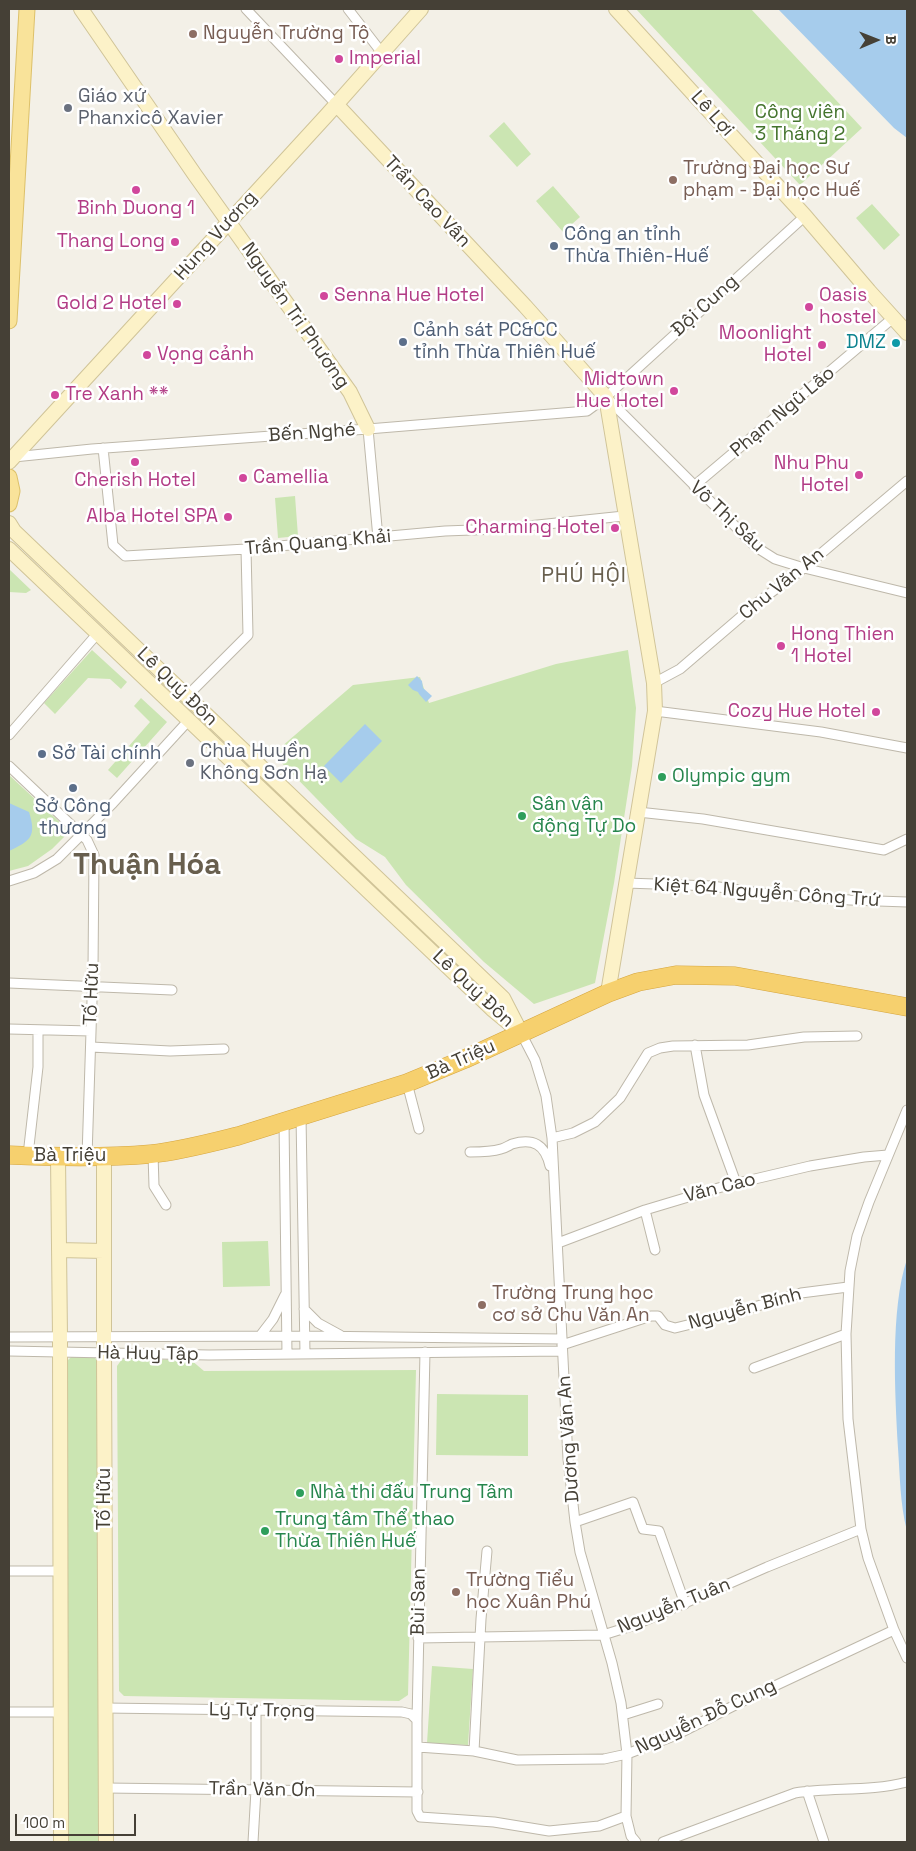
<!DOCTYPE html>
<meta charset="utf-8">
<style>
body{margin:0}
#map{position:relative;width:916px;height:1851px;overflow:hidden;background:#f3f0e7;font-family:"Space Grotesk",sans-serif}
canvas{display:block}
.frame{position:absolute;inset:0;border:10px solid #454036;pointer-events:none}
.north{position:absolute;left:851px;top:15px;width:50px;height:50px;-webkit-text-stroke:4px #fff;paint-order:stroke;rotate:89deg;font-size:14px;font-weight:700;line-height:20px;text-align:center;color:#454036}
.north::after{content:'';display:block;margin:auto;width:18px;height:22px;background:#454036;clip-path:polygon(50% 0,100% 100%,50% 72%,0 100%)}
.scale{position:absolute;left:15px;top:1814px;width:121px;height:22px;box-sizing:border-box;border:2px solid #454036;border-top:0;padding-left:6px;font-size:15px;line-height:18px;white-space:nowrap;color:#454036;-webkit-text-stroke:4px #fff;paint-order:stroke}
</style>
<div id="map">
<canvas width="916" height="1851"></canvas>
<div class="frame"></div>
<div class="north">B</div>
<div class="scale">100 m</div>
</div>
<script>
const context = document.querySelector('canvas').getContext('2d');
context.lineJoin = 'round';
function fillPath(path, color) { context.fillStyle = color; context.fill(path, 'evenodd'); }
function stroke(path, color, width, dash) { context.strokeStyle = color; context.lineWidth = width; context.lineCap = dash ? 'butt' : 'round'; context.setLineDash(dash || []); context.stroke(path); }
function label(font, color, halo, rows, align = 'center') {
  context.font = font + ' "Space Grotesk",sans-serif'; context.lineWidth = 5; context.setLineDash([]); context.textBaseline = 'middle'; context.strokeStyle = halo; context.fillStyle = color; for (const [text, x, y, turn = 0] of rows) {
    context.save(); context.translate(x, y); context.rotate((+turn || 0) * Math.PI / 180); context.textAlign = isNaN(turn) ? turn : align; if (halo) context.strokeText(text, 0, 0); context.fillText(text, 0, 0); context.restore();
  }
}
fillPath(new Path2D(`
 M 636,9 L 751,9 L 862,128 L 800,185 Z
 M 504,122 L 531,154 L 517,167 L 489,136 Z
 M 553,186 L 580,217 L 563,232 L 536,201 Z
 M 872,204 L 900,235 L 884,250 L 856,218 Z
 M 295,496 L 298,536 L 278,538 L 275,498 Z
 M 9,569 L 31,590 L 26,593 L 9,592 Z
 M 92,650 L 127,682 L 121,689 L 110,679 L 88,678 L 55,714 L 44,703 Z
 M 628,650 L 636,708 L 632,766 L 614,883 L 595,983 L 534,1004 L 484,962 L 406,885 L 385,857 L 356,839 L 273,754 L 353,685 L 420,677 L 429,703 L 556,664 Z
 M 141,698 L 167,722 L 117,778 L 108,770 L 150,722 L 134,706 Z
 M 9,775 L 66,828 L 66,835 L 52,849 L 28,866 L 9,871 Z
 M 268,1241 L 270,1286 L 223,1287 L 222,1242 Z
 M 72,1356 L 93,1356 L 98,1361 L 100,1842 L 67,1842 L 66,1362 Z
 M 122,1359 L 191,1360 L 204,1371 L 416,1370 L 408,1695 L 399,1701 L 124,1696 L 119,1691 L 117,1366 Z
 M 437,1394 L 528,1395 L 528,1456 L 436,1455 Z
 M 432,1666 L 473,1669 L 468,1745 L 427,1743 Z`), '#cbe5b2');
fillPath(new Path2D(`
 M 778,9 L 907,9 L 907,138 L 894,128 Z
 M 417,676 L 422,681 L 423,688 L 432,696 L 426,702 L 419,694 L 418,692 L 413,690 L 408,685 Z
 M 365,724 L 382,741 L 341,783 L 324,766 Z
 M 9,803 L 29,812 C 37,837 30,841 9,851 Z
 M 907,1259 L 907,1531 C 900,1504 900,1476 898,1448 C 895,1394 890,1310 907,1259 Z`), '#a6ccec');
const street = new Path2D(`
 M 246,9 L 336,104
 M 348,9 L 382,53
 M 608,399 L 756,547 L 775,559 L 804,568 L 907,593
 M 368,429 L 378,538
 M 103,448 L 113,545 L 125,556 L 246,549 L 445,531 L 499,529 L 624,516
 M 14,457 L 92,449 L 368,429 L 587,411 L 606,397 L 805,216
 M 694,486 L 893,318
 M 654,683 L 680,669 L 757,603 L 804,568 L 907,481
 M 187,696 L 248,635 L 246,549
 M 655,711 L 821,732 L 907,748
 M 9,735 L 98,633
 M 9,766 L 87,840 L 94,855 L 93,969 L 87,1157
 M 638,812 L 703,819 L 884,850 L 907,839
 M 9,881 L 34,873 L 57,859 L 113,803 L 189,720
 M 626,883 L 712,886 L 760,893 L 850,900 L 907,902
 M 9,983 L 172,990
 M 9,1029 L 91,1031
 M 521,1033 L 535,1060 L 546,1096 L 552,1138 L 568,1459 L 575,1522 L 580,1552 L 612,1663 L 621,1703 L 627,1754 L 626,1816 L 631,1836 L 636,1842
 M 695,1045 L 704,1095 L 736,1183
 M 91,1047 L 170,1051 L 224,1049
 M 407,1083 L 419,1129
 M 907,1110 L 869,1202 L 857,1236 L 850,1271 L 846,1334 L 848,1419 L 861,1529 L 868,1558 L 894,1630 L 907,1658
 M 301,1116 L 305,1354
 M 284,1121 L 287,1354
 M 552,1138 L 573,1133 L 595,1122 L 620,1098 L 648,1053 L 660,1048 L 673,1046 L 748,1045 L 804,1037 L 857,1036
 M 470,1152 C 481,1152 491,1152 501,1149 C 505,1148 508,1146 512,1144 C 533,1138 545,1144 550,1166
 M 153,1154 L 154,1186 L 166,1205
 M 28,1155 L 38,1067 L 38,1030
 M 645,1210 L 655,1250
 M 558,1243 L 645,1210 L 725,1186 L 810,1166 L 864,1157 L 888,1155
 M 304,1309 L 318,1323 L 340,1335
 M 260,1336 L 273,1319 L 285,1295
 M 9,1337 L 305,1336 L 562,1339
 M 562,1345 L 651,1316 L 658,1316 L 665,1325 L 675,1328 L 724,1316 L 801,1293 L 848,1287
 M 9,1351 L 209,1355 L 562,1351
 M 425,1352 L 417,1720 L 417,1811 L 420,1817 L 494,1822 L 549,1831 L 599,1826 L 626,1816
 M 754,1368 L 846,1334
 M 575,1522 L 633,1502 L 643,1529 L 659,1531 L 685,1604
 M 9,1571 L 61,1571
 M 418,1638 L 603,1635 L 635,1625 L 767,1567 L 861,1529
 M 105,1708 L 402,1712 L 411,1714 L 417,1720
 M 9,1712 L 61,1712
 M 623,1715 L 658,1704
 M 418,1747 L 474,1751 L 517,1760 L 604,1759 L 627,1754 L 676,1735 L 749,1698 L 894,1630
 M 474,1751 L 481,1619 L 487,1551
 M 106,1788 L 418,1792
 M 807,1791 L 824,1842
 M 253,1842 L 256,1790 L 256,1711
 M 663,1842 L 795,1793 C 833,1787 869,1792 907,1782`);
const secondary = new Path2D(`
 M 81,9 L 195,175 L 350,392 L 368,429
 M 616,9 L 805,216 L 869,291 L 907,333
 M 336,104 L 525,306 L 606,397 L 654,683 L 655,711 L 608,993
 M 9,462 L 327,115 L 421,9
 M 9,523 L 14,531 L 503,998 L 521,1033 L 492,1009 L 9,549
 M 104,1156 L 104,1353 L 106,1842
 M 58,1157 L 60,1337 L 61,1842
 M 59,1250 L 104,1251`);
const primary = new Path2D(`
 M 9,321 L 27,9
 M 9,477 L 12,491 L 9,504`);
const highway = new Path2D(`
 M 9,1155 C 56,1157 104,1158 151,1154 C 180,1151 210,1143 238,1136 L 407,1083 L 465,1059 L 608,993 L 638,982 L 676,975 L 735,976 L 907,1007`);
stroke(street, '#beb8aa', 11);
stroke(secondary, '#d0c498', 16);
stroke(primary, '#ddc16a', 17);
stroke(highway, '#d5a53f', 19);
stroke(street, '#fff', 9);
stroke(secondary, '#fcf2c8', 14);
stroke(primary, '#f9e39a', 15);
stroke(highway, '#f6d06e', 18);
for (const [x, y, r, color] of [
 [193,34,5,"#8d6e63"],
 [339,59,5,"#d1479c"],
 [68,108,5,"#6b7280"],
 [673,180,5,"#8d6e63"],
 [136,190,5,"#d1479c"],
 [175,242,5,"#d1479c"],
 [554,246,5,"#5c6f8a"],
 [324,296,5,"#d1479c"],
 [177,304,5,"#d1479c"],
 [809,307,5,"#d1479c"],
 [403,342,5,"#5c6f8a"],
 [896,343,5,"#0f9aa8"],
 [822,345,5,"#d1479c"],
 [147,355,5,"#d1479c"],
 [674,391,5,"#d1479c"],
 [55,395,5,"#d1479c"],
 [135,462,5,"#d1479c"],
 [859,475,5,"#d1479c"],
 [243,478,5,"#d1479c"],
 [228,517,5,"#d1479c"],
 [615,528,5,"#d1479c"],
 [781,646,5,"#d1479c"],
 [876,712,5,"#d1479c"],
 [42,754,5,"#5c6f8a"],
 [190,763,5,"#6b7280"],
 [662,777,5,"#2e9e5b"],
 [73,788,5,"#5c6f8a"],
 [522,816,5,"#2e9e5b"],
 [482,1305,5,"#8d6e63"],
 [300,1493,5,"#2e9e5b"],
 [265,1531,5,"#2e9e5b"],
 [456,1592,5,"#8d6e63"]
]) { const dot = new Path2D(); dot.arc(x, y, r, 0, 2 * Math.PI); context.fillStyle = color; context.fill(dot); stroke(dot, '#fff', 2); }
label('19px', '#785e54', '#fff', [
 ["Nguyễn Trường Tộ",203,34],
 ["Trường Đại học Sư",683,169],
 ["phạm - Đại học Huế",683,191],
 ["Trường Trung học",492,1294],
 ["cơ sở Chu Văn An",492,1316],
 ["Trường Tiểu",466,1581],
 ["học Xuân Phú",466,1603]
], 'left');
label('19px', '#b23c85', '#fff', [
 ["Imperial",349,59,"left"],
 ["Binh Duong 1",136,209,"center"],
 ["Thang Long",165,242],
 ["Senna Hue Hotel",334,296,"left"],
 ["Oasis",819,296,"left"],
 ["hostel",819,318,"left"],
 ["Gold 2 Hotel",167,304],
 ["Moonlight",812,334],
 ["Hotel",812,356],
 ["Vọng cảnh",157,355,"left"],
 ["Midtown",664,380],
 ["Hue Hotel",664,402],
 ["Tre Xanh **",65,395,"left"],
 ["Nhu Phu",849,464],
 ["Hotel",849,486],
 ["Camellia",253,478,"left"],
 ["Cherish Hotel",135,481,"center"],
 ["Alba Hotel SPA",218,517],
 ["Charming Hotel",605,528],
 ["Hong Thien",791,635,"left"],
 ["1 Hotel",791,657,"left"],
 ["Cozy Hue Hotel",866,712]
], 'right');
label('19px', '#5b616d', '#fff', [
 ["Giáo xứ",78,97],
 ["Phanxicô Xavier",78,119],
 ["Chùa Huyền",200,752],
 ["Không Sơn Hạ",200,774]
], 'left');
label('19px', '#44742d', '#fff', [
 ["Công viên",800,113],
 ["3 Tháng 2",800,135]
]);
label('19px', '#454036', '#fff', [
 ["Lê Lợi",712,114,48],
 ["Trần Cao Vân",427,202,47],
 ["Hùng Vương",216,236,-48],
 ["Đội Cung",705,306,-42],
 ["Nguyễn Tri Phương",295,316,55],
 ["Phạm Ngũ Lão",783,412,-40],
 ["Bến Nghé",312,433,-4],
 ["Võ Thị Sáu",727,517,43],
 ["Trần Quang Khải",318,543,-5],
 ["Chu Văn An",782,584,-39],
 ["Lê Quý Đôn",177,687,44],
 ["Kiệt 64 Nguyễn Công Trứ",767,893,4],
 ["Lê Quý Đôn",473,989,43],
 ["Tố Hữu",92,994,-88],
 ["Bà Triệu",461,1060,-24],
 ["Bà Triệu",70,1156],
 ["Văn Cao",720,1188,-14],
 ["Nguyễn Bính",745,1309,-15],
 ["Hà Huy Tập",148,1354,1],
 ["Dương Văn An",569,1439,-94],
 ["Tố Hữu",105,1499,-90],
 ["Bùi San",419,1602,-89],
 ["Nguyễn Tuân",674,1606,-22],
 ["Lý Tự Trọng",262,1711,1],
 ["Nguyễn Đỗ Cung",706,1717,-25],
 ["Trần Văn Ơn",262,1790,1]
]);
label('19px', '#4e5e75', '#fff', [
 ["Công an tỉnh",564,235],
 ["Thừa Thiên-Huế",564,257],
 ["Cảnh sát PC&CC",413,331],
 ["tỉnh Thừa Thiên Huế",413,353],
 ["Sở Tài chính",52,754],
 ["Sở Công",73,807,"center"],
 ["thương",73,829,"center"]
], 'left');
label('19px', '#0d838f', '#fff', [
 ["DMZ",886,343]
], 'right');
label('19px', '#27864d', '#fff', [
 ["Olympic gym",672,777],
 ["Sân vận",532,805],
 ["động Tự Do",532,827],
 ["Nhà thi đấu Trung Tâm",310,1493],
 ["Trung tâm Thể thao",275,1520],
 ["Thừa Thiên Huế",275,1542]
], 'left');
context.letterSpacing = '1px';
label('21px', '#685f4e', '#fff', [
 ["PHÚ HỘI",584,576]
]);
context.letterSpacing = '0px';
label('bold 29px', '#685f4e', '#fff', [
 ["Thuận Hóa",147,866]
]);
</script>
